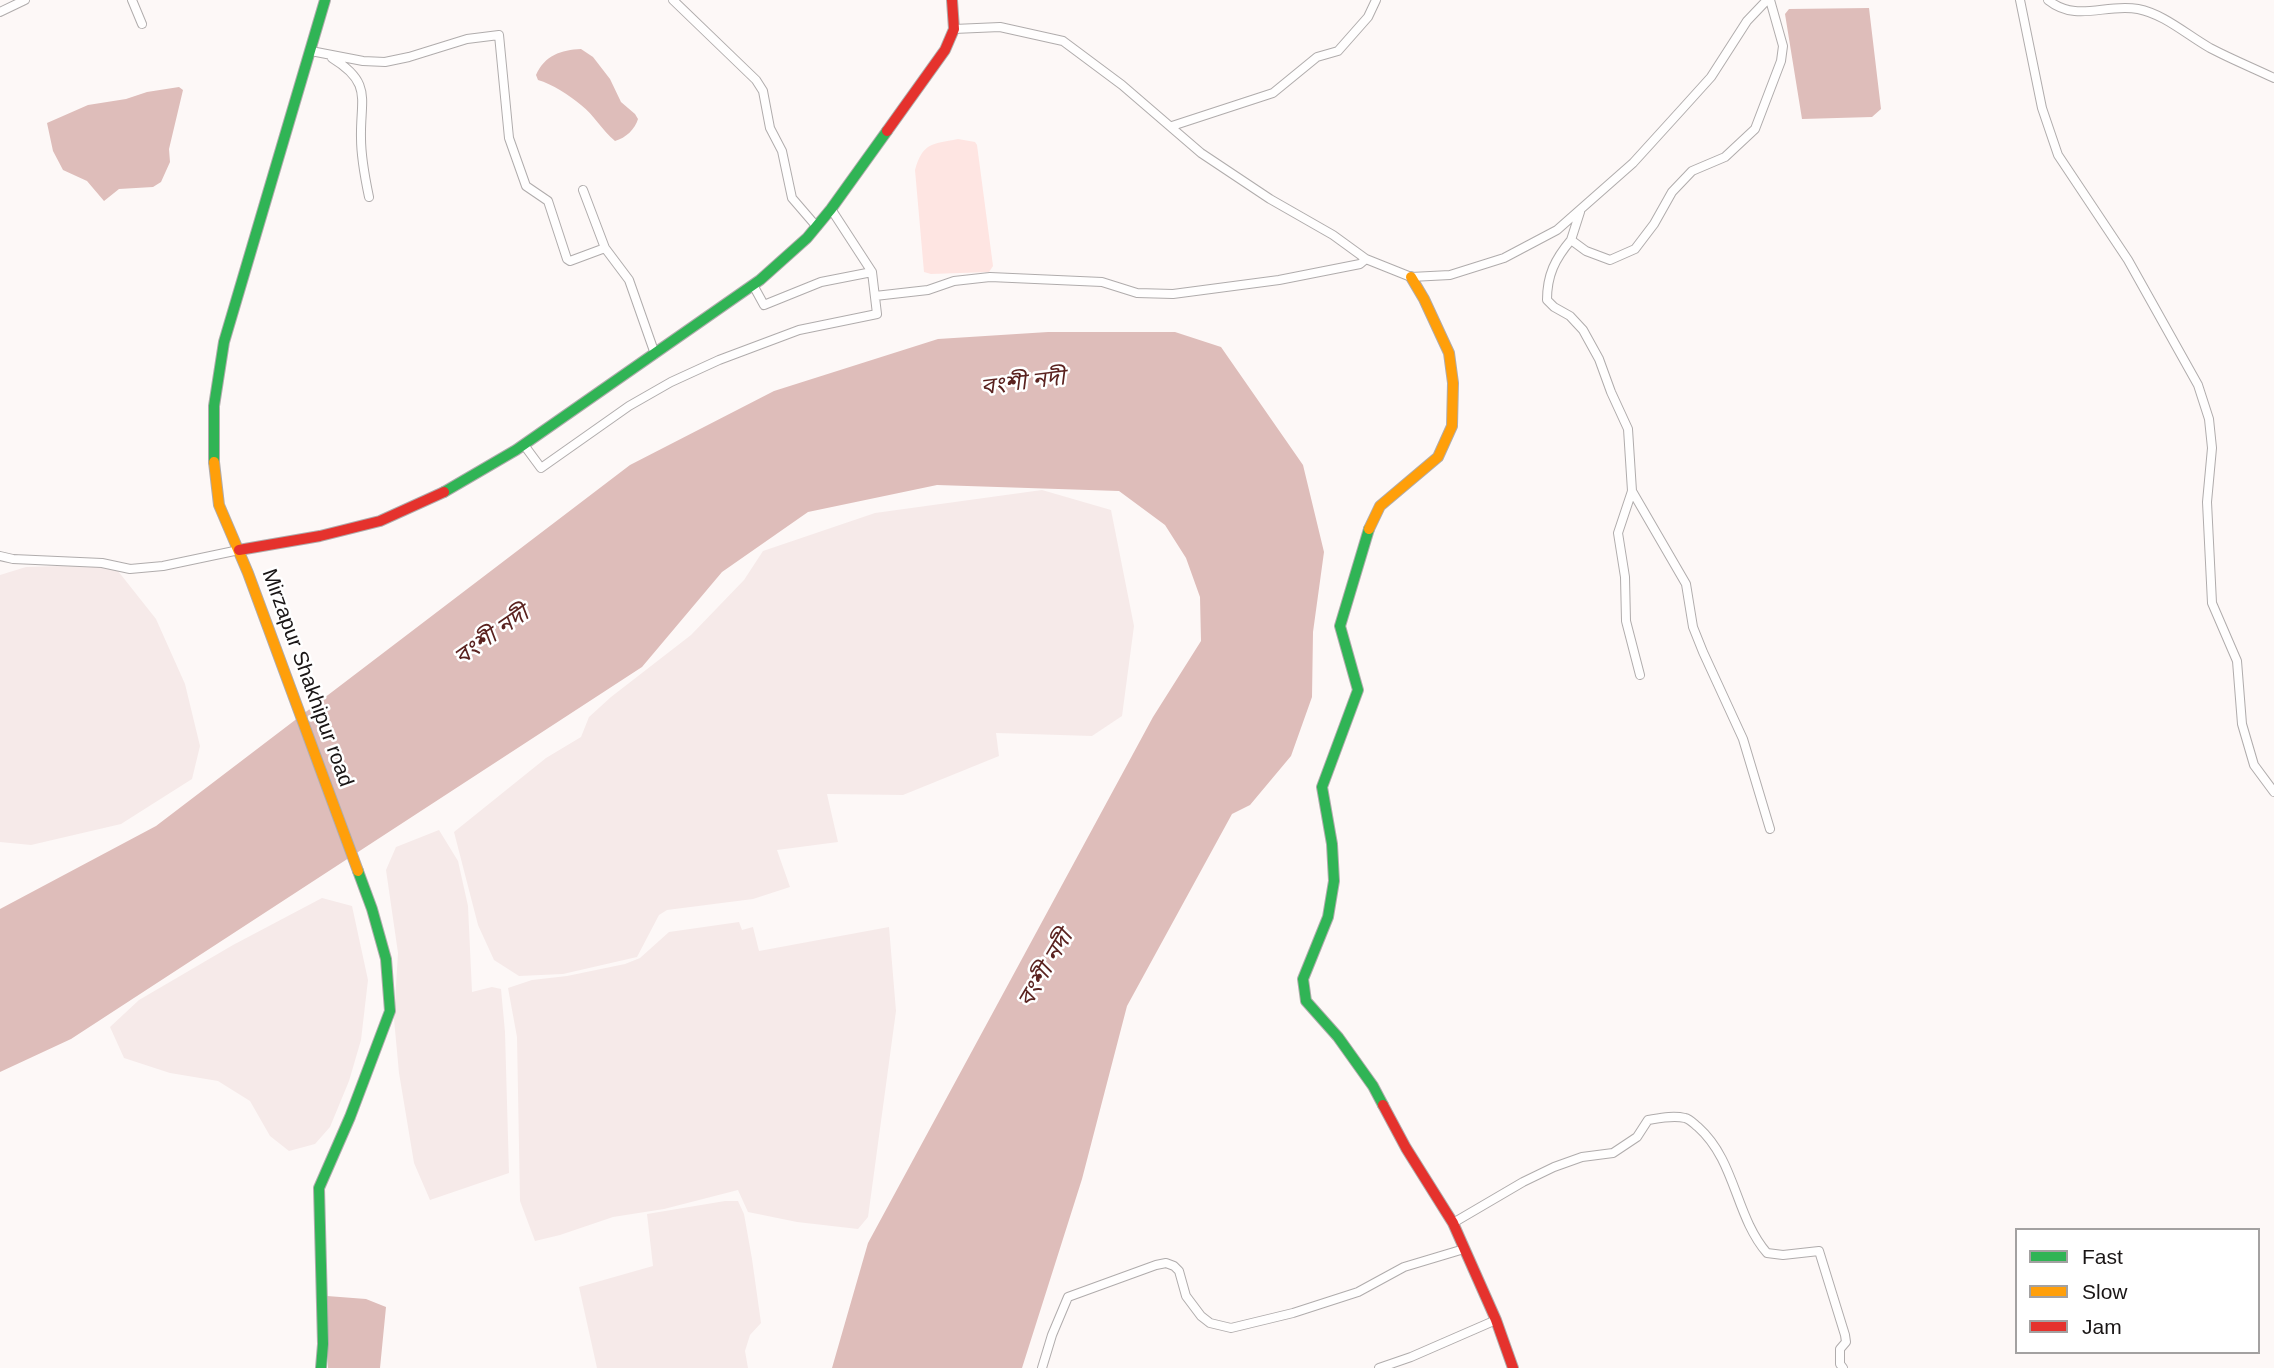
<!DOCTYPE html>
<meta charset="utf-8">
<style>
body{margin:0}
#map{position:relative;width:2274px;height:1368px;overflow:hidden;background:#fdf8f7;font-family:Helvetica,sans-serif}
canvas{display:block}
.legend{position:absolute;left:2015px;top:1228px;width:245px;height:126px;box-sizing:border-box;background:#fff;border:2px solid #a3a1a1;margin:0;padding:9px 12px;list-style:none;font-size:21px;color:#191515}
.legend li{display:flex;align-items:center;gap:14px;height:35px}
.legend b{width:35px;border:2px solid #a3a1a1}
</style>
<div id="map">
<canvas width="2274" height="1368"></canvas>
<ul class="legend">
<li><b style="height:9px;background:#30b455"></b>Fast</li>
<li><b style="height:9px;background:#ff9f0a"></b>Slow</li>
<li><b style="height:9px;background:#e5322d"></b>Jam</li>
</ul>
</div>
<script>
const context = document.querySelector('canvas').getContext('2d');
context.lineJoin = 'round';
function fillPath(path, color) { context.fillStyle = color; context.fill(path, 'evenodd'); }
function stroke(path, color, width, dash) { context.strokeStyle = color; context.lineWidth = width; context.lineCap = dash ? 'butt' : 'round'; context.setLineDash(dash || []); context.stroke(path); }
function label(font, color, halo, rows, align = 'center') {
  context.font = font + ' Helvetica,"Noto Sans Bengali",sans-serif'; context.lineWidth = 5; context.setLineDash([]); context.textBaseline = 'middle'; context.strokeStyle = halo; context.fillStyle = color; for (const [text, x, y, turn = 0] of rows) {
    context.save(); context.translate(x, y); context.rotate((+turn || 0) * Math.PI / 180); context.textAlign = isNaN(turn) ? turn : align; if (halo) context.strokeText(text, 0, 0); context.fillText(text, 0, 0); context.restore();
  }
}
fillPath(new Path2D(`
 M 1042,490 L 1111,510 L 1134,626 L 1122,716 L 1092,736 L 996,733 L 999,756 L 903,795 L 827,794 L 838,842 L 777,850 L 790,887 L 753,899 L 667,910 L 659,915 L 637,957 L 563,974 L 519,976 L 494,960 L 478,925 L 454,832 L 546,758 L 581,737 L 589,717 L 611,697 L 691,635 L 744,580 L 763,551 L 875,513 Z
 M 93,565 L 118,571 L 156,619 L 185,684 L 200,746 L 192,779 L 121,824 L 31,845 L 0,842 L 0,575 L 26,567 Z
 M 439,830 L 458,861 L 468,906 L 472,992 L 492,987 L 501,989 L 505,1032 L 509,1173 L 430,1200 L 414,1163 L 399,1073 L 394,1019 L 398,953 L 386,870 L 396,847 Z
 M 322,898 L 352,906 L 368,980 L 361,1040 L 349,1081 L 330,1127 L 315,1144 L 289,1151 L 270,1136 L 250,1101 L 218,1081 L 170,1073 L 124,1058 L 110,1027 L 139,1000 L 233,945 Z
 M 739,922 L 742,930 L 753,927 L 759,951 L 889,927 L 896,1011 L 868,1217 L 858,1229 L 797,1222 L 748,1212 L 738,1190 L 664,1209 L 613,1217 L 560,1235 L 535,1241 L 520,1201 L 517,1037 L 508,988 L 532,980 L 567,976 L 625,964 L 640,958 L 669,932 Z
 M 725,1201 L 738,1201 L 744,1214 L 752,1259 L 761,1323 L 750,1335 L 745,1351 L 748,1368 L 597,1368 L 579,1287 L 653,1266 L 647,1214 Z`), '#f6eae9');
fillPath(new Path2D(`
 M 958,139 L 975,142 L 977,145 L 993,266 L 989,272 L 931,274 L 924,272 L 915,170 C 923,143 931,144 958,139 Z`), '#fee5e2');
fillPath(new Path2D(`
 M 1869,8 L 1881,109 L 1872,117 L 1802,119 L 1785,14 L 1789,9 Z
 M 581,49 L 593,57 L 610,79 L 621,102 L 635,114 L 638,119 C 635,129 626,138 615,141 C 602,130 594,115 581,105 C 569,95 552,84 538,80 L 536,75 C 545,55 561,50 581,49 Z
 M 179,87 L 183,90 L 169,149 L 170,162 L 161,182 L 153,187 L 119,189 L 104,201 L 87,181 L 63,170 L 53,151 L 47,123 L 88,105 L 126,99 L 147,92 Z
 M 1048,332 L 1175,332 L 1221,347 L 1303,465 L 1324,552 L 1313,632 L 1312,697 L 1291,756 L 1250,805 L 1232,814 L 1127,1006 L 1082,1179 L 1022,1368 L 832,1368 L 868,1243 L 1153,717 L 1201,641 L 1200,597 L 1186,558 L 1165,525 L 1119,491 L 937,485 L 808,512 L 722,572 L 642,667 L 71,1039 L 0,1072 L 0,909 L 156,826 L 630,465 L 774,391 L 938,339 Z
 M 327,1296 L 366,1299 L 386,1307 L 380,1368 L 328,1368 Z`), '#debdba');
const street = new Path2D(`
 M 132,0 L 142,24
 M 673,0 L 756,80 L 763,91 L 770,128 L 782,151 L 792,198 L 817,227
 M 2020,0 L 2042,108 L 2058,155 L 2128,260 L 2198,385 L 2209,419 L 2212,448 L 2207,502 L 2212,603 L 2237,661 L 2242,724 L 2254,765 L 2274,792
 M 2048,0 C 2077,23 2105,3 2138,9 C 2164,14 2187,35 2210,48 C 2231,59 2253,68 2274,78
 M 0,12 L 25,0
 M 954,29 L 1000,27 L 1063,41 L 1122,85 L 1201,153 L 1270,199 L 1333,235 L 1366,259 L 1411,277 L 1450,275 L 1504,258 L 1557,230 L 1633,163 L 1683,108 L 1711,77 L 1747,21 L 1767,0
 M 311,51 L 363,61 L 385,62 L 409,57 L 467,39 L 499,35 L 509,138 L 526,186 L 548,201 L 567,259 L 570,261 L 605,248
 M 332,58 C 373,83 360,99 361,138 C 361,157 365,178 369,197
 M 1172,126 L 1273,93 L 1317,57 L 1338,51 L 1368,17 L 1376,0
 M 583,190 L 605,248 L 629,280 L 655,354
 M 1580,212 L 1571,240 L 1586,251 L 1610,260 L 1635,249 L 1654,224 L 1672,192 L 1692,171 L 1725,157 L 1755,129 L 1781,61 L 1783,46 L 1770,0
 M 1571,240 C 1555,259 1547,275 1547,300 L 1554,307 L 1570,316 L 1583,330 L 1599,359 L 1611,392 L 1628,429 L 1632,491 L 1618,533 L 1625,577 L 1626,621 L 1640,675
 M 753,285 L 764,305 L 821,282 L 872,272 L 831,209
 M 875,296 L 928,290 L 954,281 L 990,277 L 1102,282 L 1137,293 L 1173,294 L 1279,280 L 1360,264 L 1366,259
 M 524,445 L 541,468 L 629,406 L 671,382 L 719,360 L 799,330 L 877,314 L 872,272
 M 1632,491 L 1686,584 L 1693,627 L 1703,652 L 1743,739 L 1770,829
 M 0,556 L 13,559 L 102,563 L 130,569 L 163,566 L 239,550
 M 1453,1223 L 1523,1182 L 1554,1167 L 1582,1157 L 1613,1153 L 1637,1137 L 1648,1120 C 1660,1118 1673,1115 1685,1118 C 1690,1119 1694,1124 1698,1127 C 1736,1161 1735,1216 1767,1253 L 1783,1255 L 1819,1251 L 1845,1335 L 1846,1342 L 1840,1349 L 1840,1364 L 1843,1368
 M 1042,1368 L 1052,1335 L 1068,1297 L 1156,1265 L 1166,1263 L 1174,1266 L 1179,1271 L 1186,1296 L 1201,1316 L 1210,1323 L 1231,1328 L 1293,1313 L 1358,1292 L 1404,1267 L 1464,1249
 M 1379,1368 L 1411,1357 L 1496,1320`);
const fast = new Path2D(`
 M 214,462 L 214,406 L 224,342 L 325,0
 M 444,492 L 516,450 L 760,280 L 807,238 L 831,209 L 887,131
 M 1369,529 L 1340,626 L 1358,690 L 1322,787 L 1332,844 L 1334,881 L 1328,917 L 1303,979 L 1306,1001 L 1338,1037 L 1373,1086 L 1383,1105
 M 321,1368 L 323,1344 L 319,1188 L 350,1117 L 390,1011 L 386,959 L 372,909 L 358,871`);
const slow = new Path2D(`
 M 214,462 L 219,505 L 248,573 L 358,871
 M 1369,529 L 1380,506 L 1438,457 L 1452,426 L 1453,383 L 1449,353 L 1424,299 L 1411,277`);
const jam = new Path2D(`
 M 887,131 L 945,50 L 954,29 L 952,0
 M 239,550 L 320,536 L 380,521 L 444,492
 M 1383,1105 L 1406,1148 L 1453,1223 L 1496,1320 L 1513,1368`);
stroke(street, '#b0acac', 10);
stroke(fast, '#b0acac', 12);
stroke(slow, '#b0acac', 12);
stroke(jam, '#b0acac', 12);
stroke(street, '#fffefe', 8);
stroke(fast, '#30b455', 10);
stroke(slow, '#ff9f0a', 10);
stroke(jam, '#e5322d', 10);
label('21px', '#191515', '#fff', [
 ["Mirzapur Shakhipur road",307,678,70]
]);
label('italic 23px', '#5a221f', '#fff', [
 ["বংশী নদী",1023,383,-7],
 ["বংশী নদী",492,636,-35],
 ["বংশী নদী",1046,969,-59]
]);
</script>
